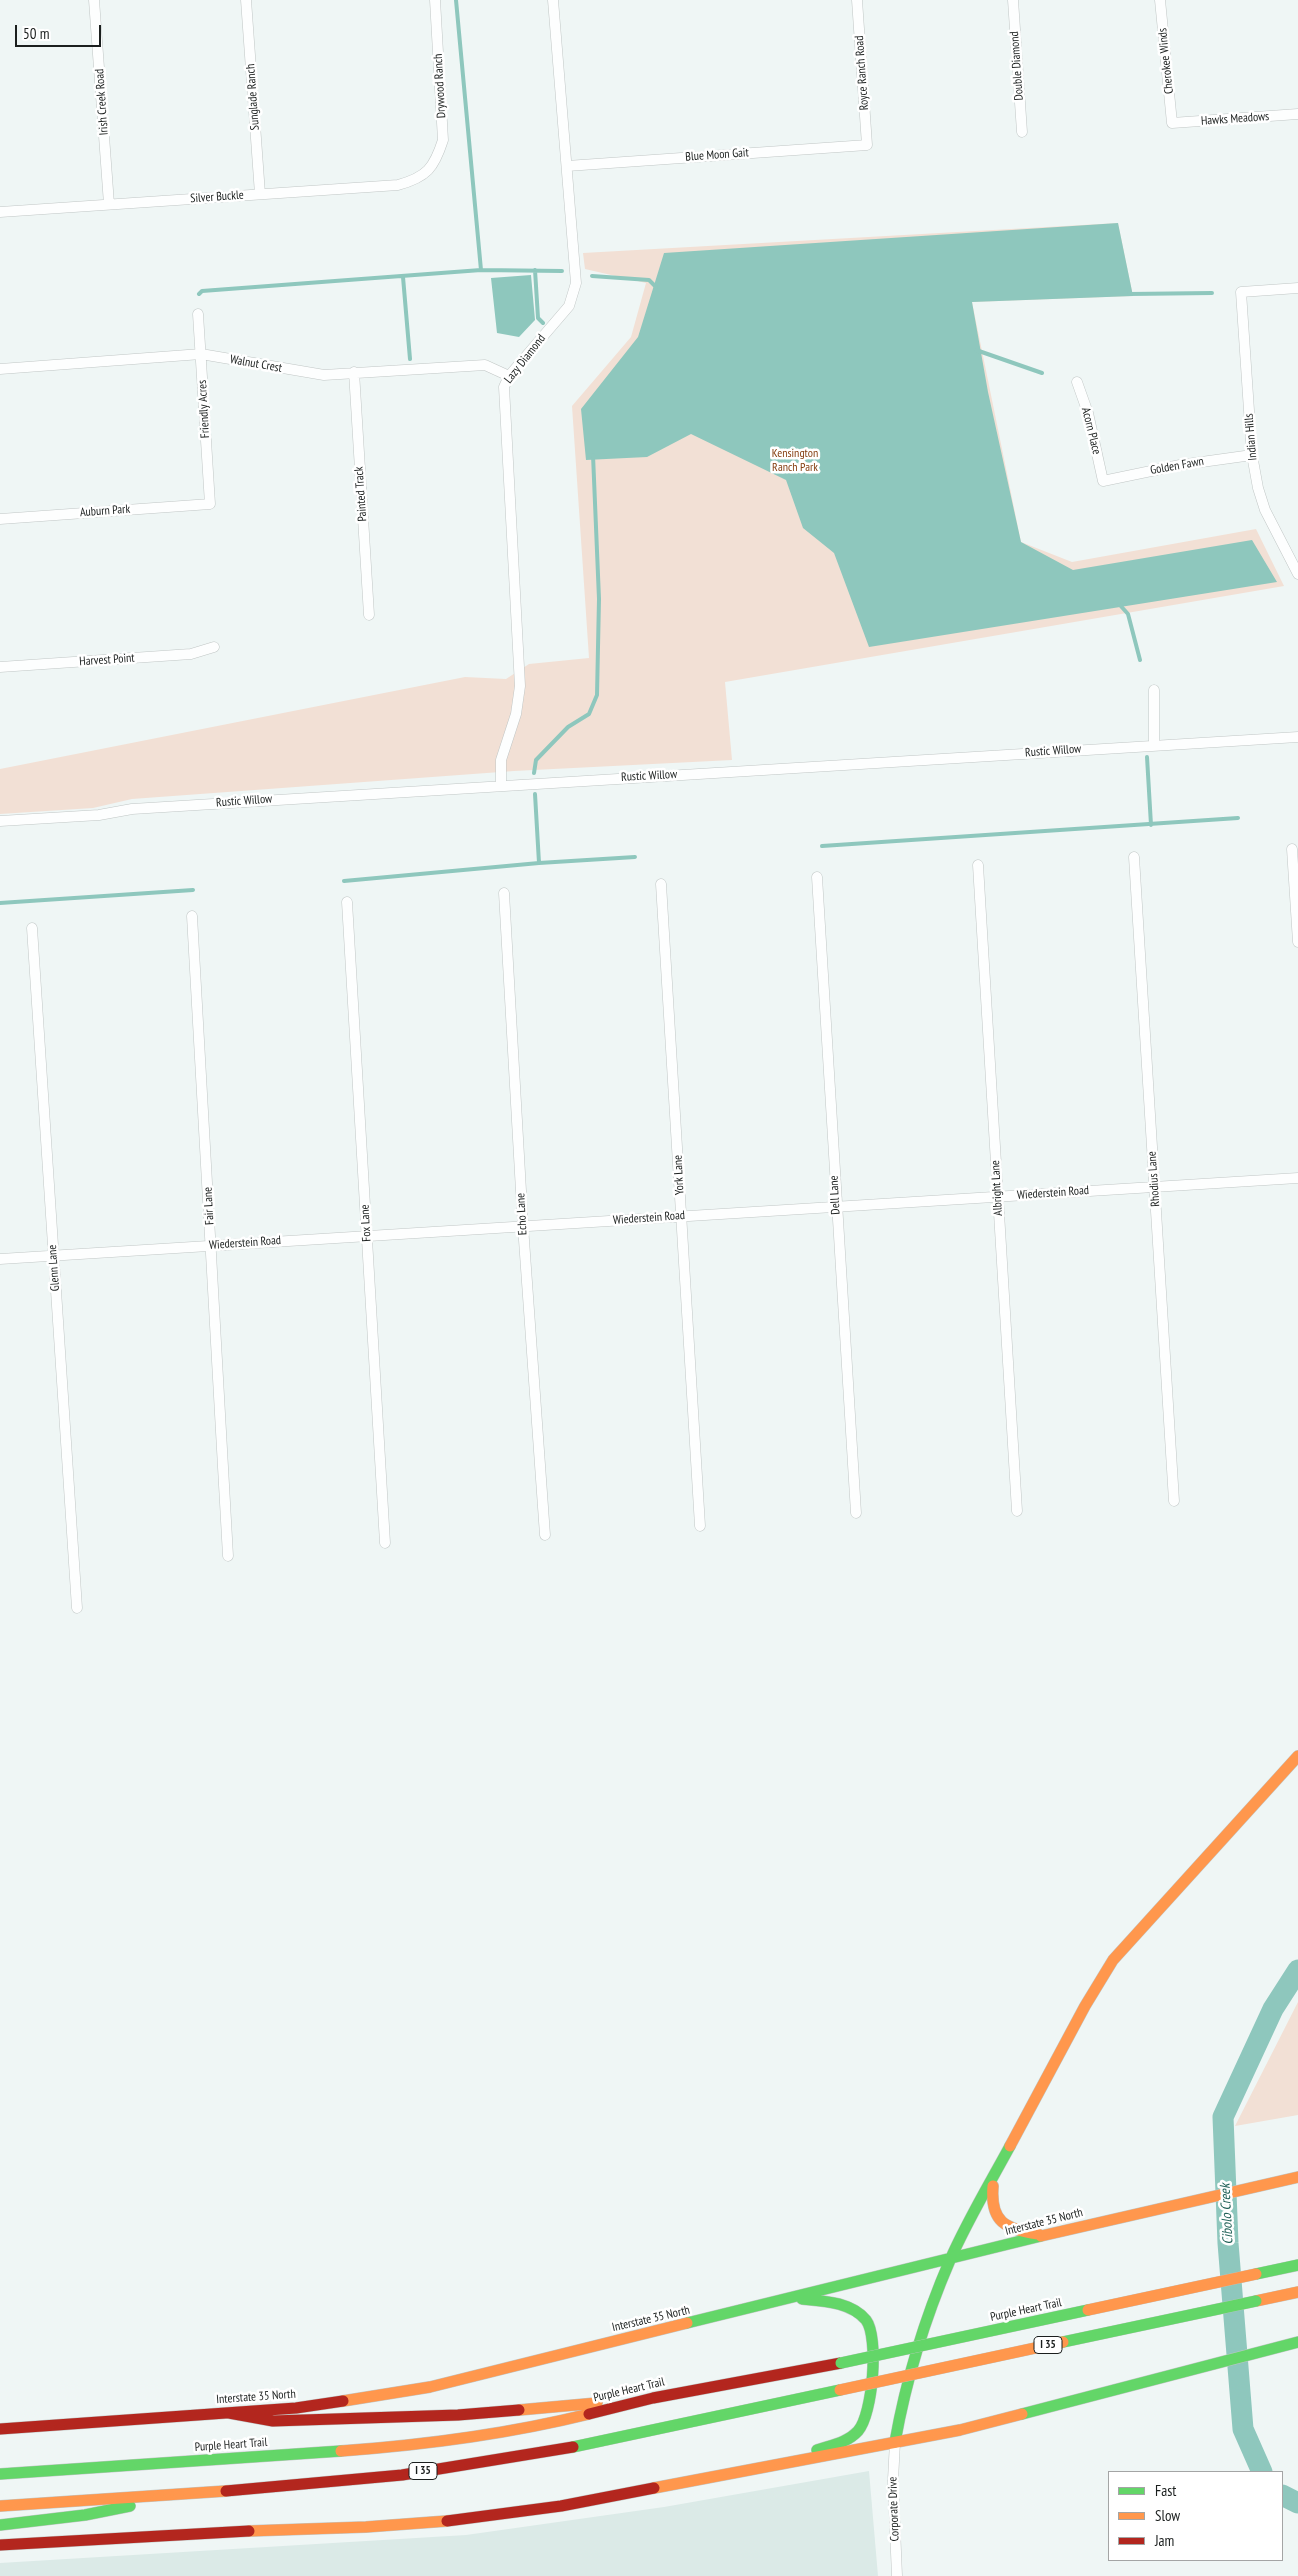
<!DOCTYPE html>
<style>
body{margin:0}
#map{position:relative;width:1298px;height:2576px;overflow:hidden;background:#eff6f5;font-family:"PT Sans Narrow",sans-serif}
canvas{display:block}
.legend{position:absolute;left:1108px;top:2471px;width:175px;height:90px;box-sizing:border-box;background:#fff;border:1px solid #a4a5a5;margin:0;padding:6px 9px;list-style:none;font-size:15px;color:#1b1f1e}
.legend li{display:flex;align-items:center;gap:10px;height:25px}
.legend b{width:25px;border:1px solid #a4a5a5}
.scale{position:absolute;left:15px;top:25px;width:86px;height:22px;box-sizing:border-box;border:2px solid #1b1f1e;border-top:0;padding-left:6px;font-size:15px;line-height:18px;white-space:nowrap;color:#1b1f1e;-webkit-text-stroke:4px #fff;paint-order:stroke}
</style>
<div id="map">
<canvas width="1298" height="2576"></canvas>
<ul class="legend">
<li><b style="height:6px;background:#63d668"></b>Fast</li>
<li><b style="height:6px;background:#ff974d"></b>Slow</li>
<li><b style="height:6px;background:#b3261e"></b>Jam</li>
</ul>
<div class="scale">50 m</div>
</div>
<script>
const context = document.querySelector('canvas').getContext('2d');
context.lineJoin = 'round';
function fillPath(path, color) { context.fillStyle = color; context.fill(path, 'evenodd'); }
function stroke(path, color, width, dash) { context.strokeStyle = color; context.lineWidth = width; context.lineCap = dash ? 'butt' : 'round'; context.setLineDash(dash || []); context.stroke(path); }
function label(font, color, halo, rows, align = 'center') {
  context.font = font + ' "PT Sans Narrow",sans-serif'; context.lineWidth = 5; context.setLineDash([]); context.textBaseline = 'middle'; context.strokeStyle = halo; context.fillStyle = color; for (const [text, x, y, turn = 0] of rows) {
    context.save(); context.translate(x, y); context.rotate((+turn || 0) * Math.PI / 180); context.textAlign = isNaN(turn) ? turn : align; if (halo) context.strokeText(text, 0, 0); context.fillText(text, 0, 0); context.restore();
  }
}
fillPath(new Path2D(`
 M 869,2471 L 878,2576 L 0,2576 L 0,2563 L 466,2535 L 664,2507 Z`), '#dbeae7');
fillPath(new Path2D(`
 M 1118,223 L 1133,296 L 972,302 L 1021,542 L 1072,562 L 1256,529 L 1284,586 L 725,682 L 732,760 L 514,771 L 132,799 L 93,808 L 0,814 L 0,769 L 465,677 L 506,679 L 529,664 L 589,658 L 572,406 L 631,337 L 646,283 L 585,269 L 583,253 Z
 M 1298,2002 L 1298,2115 L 1235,2126 Z`), '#f2e0d5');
fillPath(new Path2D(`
 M 1118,223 L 1133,296 L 972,302 L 988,392 L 1021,542 L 1073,570 L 1252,540 L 1277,582 L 869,647 L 834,553 L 803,528 L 786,480 L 691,434 L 647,457 L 586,460 L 581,409 L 638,337 L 664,253 Z
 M 531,275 L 535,320 L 519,337 L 497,333 L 491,278 Z`), '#8ec7bd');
stroke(new Path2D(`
 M 456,0 L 481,270 L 562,271
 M 535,270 L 538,318 L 543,323
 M 592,276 L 649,280 L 656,287
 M 403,277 L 410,359
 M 199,294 L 202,291 L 481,270
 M 1129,294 L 1212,293
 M 976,350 L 1042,373
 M 1119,604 L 1128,614 L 1140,660
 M 1147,757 L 1151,825
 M 534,773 L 536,760 L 568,727 L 589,714 L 597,695 L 599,599 L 593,455
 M 535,794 L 539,863
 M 822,846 L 1238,818
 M 344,881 L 539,863 L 635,857
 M 0,903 L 193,890`), '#8ec7bd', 4);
stroke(new Path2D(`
 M 1262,2472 L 1243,2429 L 1228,2243 L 1223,2117 L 1273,2009 L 1298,1970
 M 1282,2495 L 1298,2503`), '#8ec7bd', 21);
const street = new Path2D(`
 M 94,0 L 109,204
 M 246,0 L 260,194
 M 1013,0 L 1022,132
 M 1160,0 L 1172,123 L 1298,114
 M 567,166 L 867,145 L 857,0
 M 0,212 L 398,185 C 427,177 434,168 443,140 L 435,0
 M 1298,288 L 1241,292 L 1252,455 L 1258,488 L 1265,510 L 1298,574
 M 0,369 L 201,354 L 324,375 L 485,365 L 509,376
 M 354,372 L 369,615
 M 1077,382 L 1088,413 L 1103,481 L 1180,465 L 1252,455
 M 0,519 L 210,504 L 198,314
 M 0,667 L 191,654 L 214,647
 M 1154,690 L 1154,745
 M 501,785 L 501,760 L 516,714 L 520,686 L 504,387 L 509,376 L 569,306 L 576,283 L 553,0
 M 0,821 L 99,815 L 132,809 L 1298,737
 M 1292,849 L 1298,942
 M 1134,857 L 1174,1501
 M 978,865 L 1017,1511
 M 817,877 L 856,1513
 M 661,884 L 700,1526
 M 504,893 L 523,1226 L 545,1535
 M 347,902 L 385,1543
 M 192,916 L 228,1556
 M 32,928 L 77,1608
 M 0,1259 L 1298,1178
 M 895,2442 L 893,2480 L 897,2576`);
const fast = new Path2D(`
 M 1256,2274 L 1298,2265
 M 802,2299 C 824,2301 851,2302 866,2320 C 879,2337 873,2414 858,2431 C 847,2443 832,2445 817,2450
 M 687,2323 L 1041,2236
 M 1022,2414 L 1298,2342
 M 895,2442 C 906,2380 925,2318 950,2260 C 967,2221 990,2183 1010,2146
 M 573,2447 L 840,2390
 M 0,2474 L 341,2451
 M 0,2525 L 85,2515 L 130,2506`);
const slow = new Path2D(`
 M 1010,2146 L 1085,2006 L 1113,1960 L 1298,1756
 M 993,2186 C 990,2222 1005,2229 1038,2234
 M 1041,2236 L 1298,2177
 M 1256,2301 L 1298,2292
 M 343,2401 L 430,2387 L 687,2323
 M 519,2410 L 597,2403
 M 341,2451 C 424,2445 508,2434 589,2414
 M 654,2488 L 960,2430 L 1022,2414
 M 0,2506 L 226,2491
 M 249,2531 L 366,2527 L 447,2521`);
const jam = new Path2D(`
 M 229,2413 L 273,2421 L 458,2415 L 519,2410
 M 589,2414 L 653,2398 L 841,2363
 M 0,2429 L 296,2408 L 343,2401
 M 226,2491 L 402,2475 L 573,2447
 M 447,2521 L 561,2506 L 654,2488
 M 0,2545 L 249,2531`);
stroke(street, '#c0c6c5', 11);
stroke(fast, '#c0c6c5', 12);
stroke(slow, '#c0c6c5', 12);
stroke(jam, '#c0c6c5', 12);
stroke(street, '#fdfefe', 10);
stroke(fast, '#63d668', 11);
stroke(slow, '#ff974d', 11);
stroke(jam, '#b3261e', 11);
const fastBridge = new Path2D(`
 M 1063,2342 L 1256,2301
 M 841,2363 L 1088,2310`);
const slowBridge = new Path2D(`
 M 1088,2310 L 1256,2274
 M 840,2390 L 1063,2342`);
stroke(fastBridge, '#c0c6c5', 12, []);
stroke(slowBridge, '#c0c6c5', 12, []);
stroke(fastBridge, '#63d668', 11);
stroke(slowBridge, '#ff974d', 11);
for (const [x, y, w] of [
 [1048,2345,28],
 [423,2471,28]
]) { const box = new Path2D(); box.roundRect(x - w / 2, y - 8.5, w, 17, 4); context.fillStyle = '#fff'; context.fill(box); stroke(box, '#1b1f1e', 1); }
label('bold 11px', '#1b1f1e', null, [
 ["I 35",1048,2345],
 ["I 35",423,2471]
]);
label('12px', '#1b1f1e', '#fff', [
 ["Cherokee Winds",1166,61,-96],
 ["Double Diamond",1017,66,-94],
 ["Royce Ranch Road",862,73,-94],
 ["Drywood Ranch",440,86,-93],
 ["Sunglade Ranch",253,97,-94],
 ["Irish Creek Road",102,102,-94],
 ["Hawks Meadows",1235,119,-4],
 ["Blue Moon Gait",717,155,-4],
 ["Silver Buckle",217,197,-4],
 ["Lazy Diamond",525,359,-52],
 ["Walnut Crest",256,364,10],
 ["Friendly Acres",204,409,-93],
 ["Acorn Place",1091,431,76],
 ["Indian Hills",1251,437,-95],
 ["Golden Fawn",1177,466,-10],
 ["Painted Track",361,494,-94],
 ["Auburn Park",105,511,-4],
 ["Harvest Point",107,660,-4],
 ["Rustic Willow",1053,751,-4],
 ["Rustic Willow",649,776,-3],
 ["Rustic Willow",244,801,-4],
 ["York Lane",679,1175,-93],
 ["Rhodius Lane",1154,1179,-94],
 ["Albright Lane",997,1188,-93],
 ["Wiederstein Road",1053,1193,-4],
 ["Dell Lane",835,1195,-93],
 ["Fair Lane",209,1206,-93],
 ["Echo Lane",522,1214,-93],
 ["Wiederstein Road",649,1218,-4],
 ["Fox Lane",366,1223,-93],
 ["Wiederstein Road",245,1243,-4],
 ["Glenn Lane",54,1268,-94],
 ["Interstate 35 North",1044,2222,-14],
 ["Purple Heart Trail",1026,2310,-12],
 ["Interstate 35 North",651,2319,-13],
 ["Purple Heart Trail",629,2390,-13],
 ["Interstate 35 North",256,2397,-4],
 ["Purple Heart Trail",231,2445,-4],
 ["Corporate Drive",894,2509,-92]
]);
label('12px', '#863f12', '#fff', [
 ["Kensington",795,454],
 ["Ranch Park",795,468]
]);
label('italic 14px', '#226258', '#fff', [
 ["Cibolo Creek",1227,2214,-93]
]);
</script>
